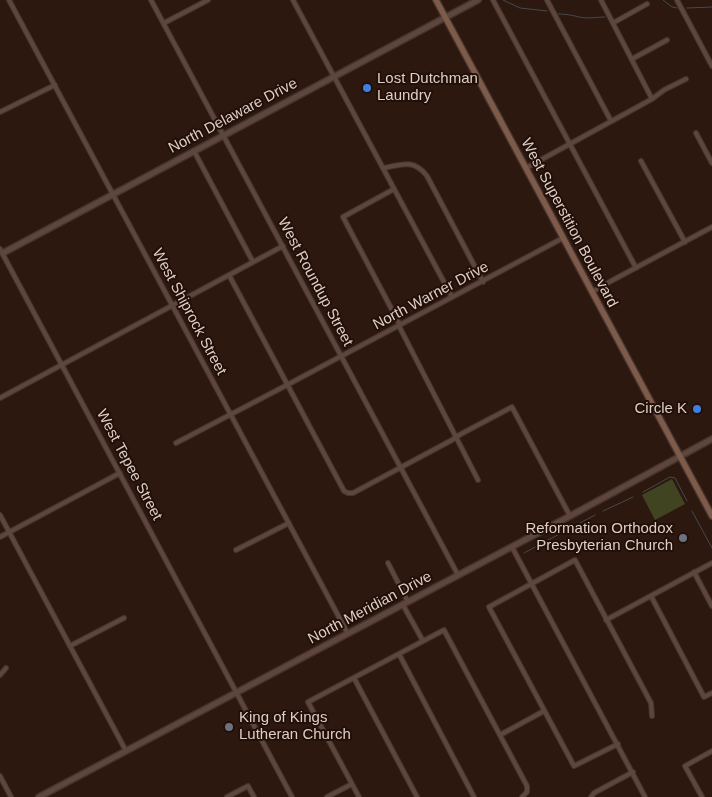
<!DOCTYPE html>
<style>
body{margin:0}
canvas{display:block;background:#2c180f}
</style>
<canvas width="712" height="797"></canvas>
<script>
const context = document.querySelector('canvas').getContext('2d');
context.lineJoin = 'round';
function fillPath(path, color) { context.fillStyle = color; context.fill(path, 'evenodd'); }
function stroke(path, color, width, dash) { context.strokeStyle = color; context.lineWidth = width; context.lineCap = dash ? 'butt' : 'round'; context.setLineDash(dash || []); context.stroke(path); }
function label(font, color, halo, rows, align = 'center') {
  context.font = font + ' Arial,sans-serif'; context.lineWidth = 4; context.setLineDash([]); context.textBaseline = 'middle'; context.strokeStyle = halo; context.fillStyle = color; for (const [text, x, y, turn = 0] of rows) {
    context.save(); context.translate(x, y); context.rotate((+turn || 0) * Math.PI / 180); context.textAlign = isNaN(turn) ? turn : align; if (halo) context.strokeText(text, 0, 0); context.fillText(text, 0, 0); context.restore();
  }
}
fillPath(new Path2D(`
 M 672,479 L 685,504 L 655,520 L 642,495 Z`), '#404421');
stroke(new Path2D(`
 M 503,0 L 520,8 L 547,11
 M 663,0 L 672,7 L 677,8
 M 687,8 L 712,7
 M 558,14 C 565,14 572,15 579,17 C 587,19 597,17 605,17
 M 643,492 L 670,477 L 675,478 L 687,501
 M 603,511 L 633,497
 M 692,511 L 712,548
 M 524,553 L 595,515`), '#424a50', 1);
const minor = new Path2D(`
 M 9,0 L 348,634
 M 151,0 L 458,575
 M 293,0 L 452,297
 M 493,0 L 636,268
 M 547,0 L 611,121
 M 601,0 L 652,99
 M 677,0 L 712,66
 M 164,23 L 208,0
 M 613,23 L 647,4
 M 632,59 L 667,40
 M 0,112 L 55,85
 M 696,133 L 712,163
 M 194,151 L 253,262
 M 641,161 L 685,242
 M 384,168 C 402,164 414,159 427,176 L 483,282
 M 526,168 L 652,99 L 664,90 L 686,79
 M 394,189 L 343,217 L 400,325
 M 0,249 L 292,797
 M 229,275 L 344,491 L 348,493 L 353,493 L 452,440 L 461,434 L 512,407 L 570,516
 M 592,292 L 613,280 L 712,227
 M 399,326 L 478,480
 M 0,398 L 283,246
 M 176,443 L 287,385 L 563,238
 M 0,515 L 126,751
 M 0,537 L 120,473
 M 512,547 L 645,797
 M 236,550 L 289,523
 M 388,563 L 408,602
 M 694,572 L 712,606
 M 651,596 L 704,697 L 712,693
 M 403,605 L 423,641
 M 606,620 L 712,563
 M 70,646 L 124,618
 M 399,654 L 474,797
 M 0,675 L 6,668
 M 354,678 L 417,797
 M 500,735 L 544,711
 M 618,744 L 574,766 L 489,607 L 575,560 L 651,703 L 652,716
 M 0,776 L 11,797
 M 227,797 L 248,786 L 254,797
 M 327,797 L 352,784
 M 359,797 L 308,702 L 444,630 L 527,786 L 527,792 L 522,797
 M 591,797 L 594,793 L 633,772
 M 702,797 L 685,766 L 712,751`);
const tertiary = new Path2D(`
 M 3,253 L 478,0
 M 39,797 L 570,516 L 712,439`);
const secondary = new Path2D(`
 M 436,0 L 712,516`);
stroke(minor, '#443430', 6);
stroke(tertiary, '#443430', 8);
stroke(secondary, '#443430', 8);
stroke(minor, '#5e463c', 4);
stroke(tertiary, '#5e463c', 5);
stroke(secondary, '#7e5a49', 5.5);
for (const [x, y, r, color] of [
 [367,88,5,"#3f7fe0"],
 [697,409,5,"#3f7fe0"],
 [683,538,5,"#6b7280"],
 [229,727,5,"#6b7280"]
]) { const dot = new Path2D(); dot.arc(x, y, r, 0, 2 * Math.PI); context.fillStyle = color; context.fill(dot); stroke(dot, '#220f07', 2); }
label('15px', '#ddcec8', '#220f07', [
 ["Lost Dutchman",377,79],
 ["Laundry",377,96],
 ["Circle K",687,409,"right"],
 ["Reformation Orthodox",673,529,"right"],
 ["Presbyterian Church",673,546,"right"],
 ["King of Kings",239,718],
 ["Lutheran Church",239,735]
], 'left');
label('15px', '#ddcec8', '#220f07', [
 ["North Delaware Drive",233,116,-28],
 ["West Superstition Boulevard",569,223,62],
 ["West Roundup Street",315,282,62],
 ["North Warner Drive",431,296,-28],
 ["West Shiprock Street",189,312,62],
 ["West Tepee Street",129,465,62],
 ["North Meridian Drive",370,608,-28]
]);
</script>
